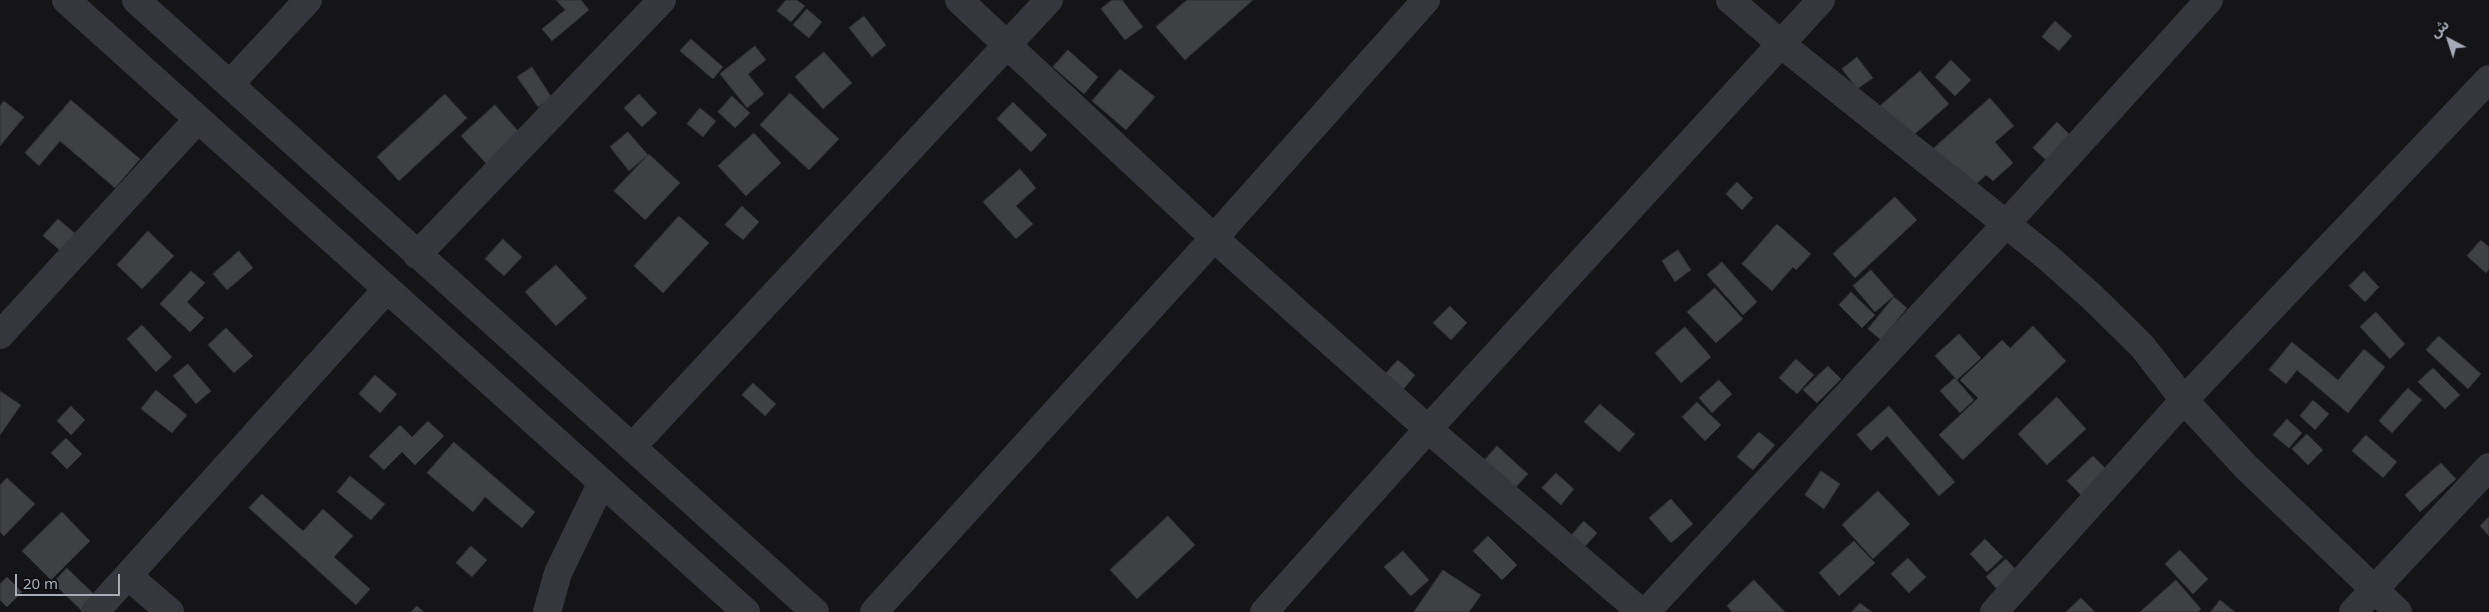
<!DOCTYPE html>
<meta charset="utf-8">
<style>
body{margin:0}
#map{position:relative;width:2489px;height:612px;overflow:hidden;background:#151517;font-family:"Noto Sans","Noto Sans Arabic",sans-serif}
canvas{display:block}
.north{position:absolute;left:2424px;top:15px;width:50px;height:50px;-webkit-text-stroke:4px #101012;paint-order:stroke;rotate:320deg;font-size:14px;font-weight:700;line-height:20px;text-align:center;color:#a5acb8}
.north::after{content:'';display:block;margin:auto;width:18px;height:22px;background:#a5acb8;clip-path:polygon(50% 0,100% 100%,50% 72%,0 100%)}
.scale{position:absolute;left:15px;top:574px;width:105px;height:22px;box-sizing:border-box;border:2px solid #a5acb8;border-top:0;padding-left:6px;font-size:15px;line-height:18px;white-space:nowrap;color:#a5acb8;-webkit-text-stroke:4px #101012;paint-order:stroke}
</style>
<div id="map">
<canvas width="2489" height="612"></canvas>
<div class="north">ش</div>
<div class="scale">20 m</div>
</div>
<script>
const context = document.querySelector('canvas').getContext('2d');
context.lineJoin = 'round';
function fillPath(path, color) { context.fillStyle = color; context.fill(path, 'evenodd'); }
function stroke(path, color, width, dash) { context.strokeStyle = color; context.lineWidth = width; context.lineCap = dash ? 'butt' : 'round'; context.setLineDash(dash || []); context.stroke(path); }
const building = new Path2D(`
 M 556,0 L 581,0 L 589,10 L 552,41 L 542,29 L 565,10 Z
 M 786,0 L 797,0 L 805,6 L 791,22 L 777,11 Z
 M 1112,0 L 1122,0 L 1143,27 L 1125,40 L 1101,9 Z
 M 1187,0 L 1253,0 L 1185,60 L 1156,27 Z
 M 807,9 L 822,22 L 809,38 L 793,25 Z
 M 864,16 L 886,45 L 872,57 L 849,28 Z
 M 2055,21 L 2072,36 L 2059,51 L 2042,37 Z
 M 691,39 L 723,67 L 713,79 L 680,51 Z
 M 755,46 L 766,60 L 748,74 L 764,94 L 747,108 L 720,74 Z
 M 1068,50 L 1098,77 L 1084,94 L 1053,67 Z
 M 824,52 L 852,83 L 823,109 L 795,77 Z
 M 1857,57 L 1873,78 L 1857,89 L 1842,69 Z
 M 1951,60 L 1971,80 L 1955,96 L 1935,77 Z
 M 532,67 L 552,98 L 538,107 L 517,77 Z
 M 1120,69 L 1155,97 L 1126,130 L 1092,101 Z
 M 1920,71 L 1949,104 L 1908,140 L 1879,107 Z
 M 790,93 L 839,139 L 809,170 L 760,125 Z
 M 445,94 L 467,118 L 399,181 L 377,157 Z
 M 639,94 L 657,113 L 642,127 L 624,108 Z
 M 732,96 L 750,113 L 735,128 L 718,112 Z
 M 1990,98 L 2014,126 L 1995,142 L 2013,163 L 1993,181 L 1986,175 L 1962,197 L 1925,156 Z
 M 71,100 L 140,159 L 115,188 L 60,141 L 39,166 L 25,153 Z
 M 4,101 L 24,117 L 0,146 L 0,106 Z
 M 1013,102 L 1047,135 L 1031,152 L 997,119 Z
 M 495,105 L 527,141 L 493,171 L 461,136 Z
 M 700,108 L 716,121 L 703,137 L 687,124 Z
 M 2057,122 L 2072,137 L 2048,162 L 2033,148 Z
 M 628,132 L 648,155 L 629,171 L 610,147 Z
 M 754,133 L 781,163 L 746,196 L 718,166 Z
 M 649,154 L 680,183 L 645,220 L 614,191 Z
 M 1020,169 L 1036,188 L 1016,206 L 1033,224 L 1016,239 L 983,202 Z
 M 1737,182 L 1753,198 L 1742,210 L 1726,194 Z
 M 1895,197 L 1917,220 L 1855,278 L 1833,254 Z
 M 742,206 L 759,222 L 743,240 L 725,225 Z
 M 679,216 L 709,243 L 663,293 L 634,266 Z
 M 58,219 L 77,235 L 62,252 L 43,236 Z
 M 1777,224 L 1811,254 L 1796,270 L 1793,267 L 1772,291 L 1742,264 Z
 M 148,231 L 174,256 L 142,289 L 117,265 Z
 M 503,239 L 522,257 L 504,276 L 485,259 Z
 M 2481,240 L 2489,247 L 2489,269 L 2486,273 L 2467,256 Z
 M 1678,250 L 1691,270 L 1675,282 L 1662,261 Z
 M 239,251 L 253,268 L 227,290 L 213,274 Z
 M 1722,262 L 1757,302 L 1743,315 L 1707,275 Z
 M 556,265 L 587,298 L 556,326 L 525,292 Z
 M 1871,270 L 1894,296 L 1875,312 L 1853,286 Z
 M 191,271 L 205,283 L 187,302 L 204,318 L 190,332 L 160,304 Z
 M 2364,271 L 2379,287 L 2365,302 L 2349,286 Z
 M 1715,288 L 1743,319 L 1716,343 L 1687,312 Z
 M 1851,292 L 1875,315 L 1862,328 L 1839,305 Z
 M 1894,297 L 1907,308 L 1881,340 L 1868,329 Z
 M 1450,306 L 1467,323 L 1451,340 L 1433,323 Z
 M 2376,312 L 2405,344 L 2390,359 L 2360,327 Z
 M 142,325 L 172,357 L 156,372 L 127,339 Z
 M 2033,326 L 2066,361 L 1963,460 L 1939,435 L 1978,398 L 1960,380 L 2002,340 L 2010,348 Z
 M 1685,327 L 1711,357 L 1681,383 L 1655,353 Z
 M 226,328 L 253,356 L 234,373 L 208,345 Z
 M 1959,334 L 1981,358 L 1957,380 L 1935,356 Z
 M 2439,336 L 2481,374 L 2468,389 L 2426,350 Z
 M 2292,342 L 2338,380 L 2364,349 L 2385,367 L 2348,413 L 2297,370 L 2286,384 L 2269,370 Z
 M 1796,359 L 1814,375 L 1797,394 L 1779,378 Z
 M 1398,360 L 1415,375 L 1396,398 L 1378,382 Z
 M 188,364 L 211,391 L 196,404 L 173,376 Z
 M 1828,366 L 1841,379 L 1817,403 L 1803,390 Z
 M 2433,368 L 2460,395 L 2445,409 L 2418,382 Z
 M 375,375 L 397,394 L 380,413 L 359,394 Z
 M 1955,378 L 1974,400 L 1960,413 L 1940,391 Z
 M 1719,380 L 1732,394 L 1712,413 L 1699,398 Z
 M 753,383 L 776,404 L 765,416 L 742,395 Z
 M 2408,388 L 2422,400 L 2392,433 L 2379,421 Z
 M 156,390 L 187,415 L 172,433 L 141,409 Z
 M 0,391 L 21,405 L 0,435 Z
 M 2057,397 L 2086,429 L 2047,465 L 2018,434 Z
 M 2313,400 L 2329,414 L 2315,430 L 2300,416 Z
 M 1697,402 L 1721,425 L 1705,441 L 1682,417 Z
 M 1600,404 L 1635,434 L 1619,452 L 1584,422 Z
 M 71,406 L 85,420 L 71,435 L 57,421 Z
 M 1889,406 L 1955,482 L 1939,496 L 1887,436 L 1871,451 L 1857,435 Z
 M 2287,419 L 2302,433 L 2289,448 L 2273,435 Z
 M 428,421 L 444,436 L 415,465 L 402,452 L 384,470 L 369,456 L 400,425 L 412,437 Z
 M 1759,432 L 1775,445 L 1753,470 L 1737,457 Z
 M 2307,434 L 2323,450 L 2308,465 L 2292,449 Z
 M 2366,435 L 2397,462 L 2383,478 L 2352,451 Z
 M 66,438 L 82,454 L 67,469 L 51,453 Z
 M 454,442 L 535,512 L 522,528 L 485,497 L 473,512 L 427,473 Z
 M 1497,446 L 1528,474 L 1513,490 L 1483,462 Z
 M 2093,456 L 2109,472 L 2083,497 L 2067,481 Z
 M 2441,463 L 2456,479 L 2420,512 L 2405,495 Z
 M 1821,471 L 1840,484 L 1824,509 L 1805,495 Z
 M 1556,473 L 1574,489 L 1561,505 L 1542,488 Z
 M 350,476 L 385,504 L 371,520 L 337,492 Z
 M 7,478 L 35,504 L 4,536 L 0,532 L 0,485 Z
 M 1878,491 L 1910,524 L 1873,559 L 1842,525 Z
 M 262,494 L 303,531 L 323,509 L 353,536 L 334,557 L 370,589 L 356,605 L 249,508 Z
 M 1671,499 L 1693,524 L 1671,543 L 1649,518 Z
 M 62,512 L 90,541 L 51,580 L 22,551 Z
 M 1168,516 L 1195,545 L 1137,599 L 1110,570 Z
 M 2489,517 L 2489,536 L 2480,526 Z
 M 1584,521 L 1597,533 L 1582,550 L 1569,538 Z
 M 1488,536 L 1517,565 L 1502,580 L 1473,551 Z
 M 1985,539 L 2003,557 L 1987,572 L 1970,554 Z
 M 1854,541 L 1875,563 L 1839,596 L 1819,573 Z
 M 471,546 L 487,560 L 472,577 L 456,563 Z
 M 2180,550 L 2208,579 L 2193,594 L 2165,564 Z
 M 1403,551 L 1429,580 L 1411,596 L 1384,567 Z
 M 1908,558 L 1926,577 L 1909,593 L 1891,574 Z
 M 2006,559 L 2017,571 L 1997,589 L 1986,577 Z
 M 67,568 L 99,599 L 83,612 L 53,583 Z
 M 1443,570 L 1481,595 L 1469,612 L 1414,612 Z
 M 7,577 L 22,592 L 7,607 L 0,600 L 0,584 Z
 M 1754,580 L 1785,612 L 1732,612 L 1727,606 Z
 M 2176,580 L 2201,609 L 2198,612 L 2140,612 Z
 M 2081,598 L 2095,612 L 2066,612 Z
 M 2220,600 L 2235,612 L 2211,612 Z
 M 1860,603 L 1872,612 L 1852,612 Z
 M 417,606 L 424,612 L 411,612 Z`);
fillPath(building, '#3e4044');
stroke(building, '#2e2f33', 1);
stroke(new Path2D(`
 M 66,0 L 746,612
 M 136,0 L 815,612
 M 959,0 L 1214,238 L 1428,429 L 1641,612
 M 1730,0 L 1781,44 L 2046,256 L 2091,296 L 2142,346 L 2184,400 L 2246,467 L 2398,612
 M 230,84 L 308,0
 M 417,255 L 662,0
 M 0,335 L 198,119
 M 633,446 L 1049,0
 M 128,576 L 170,612
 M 95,612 L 386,290
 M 547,612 L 558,573 L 602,482
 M 874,612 L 1214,238 L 1426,0
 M 1264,612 L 1428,429 L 1821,0
 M 1646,612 L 2006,224 L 2209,0
 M 1994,612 L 2184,400 L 2489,79
 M 2353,612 L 2489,467`), '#35373c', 28);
</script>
